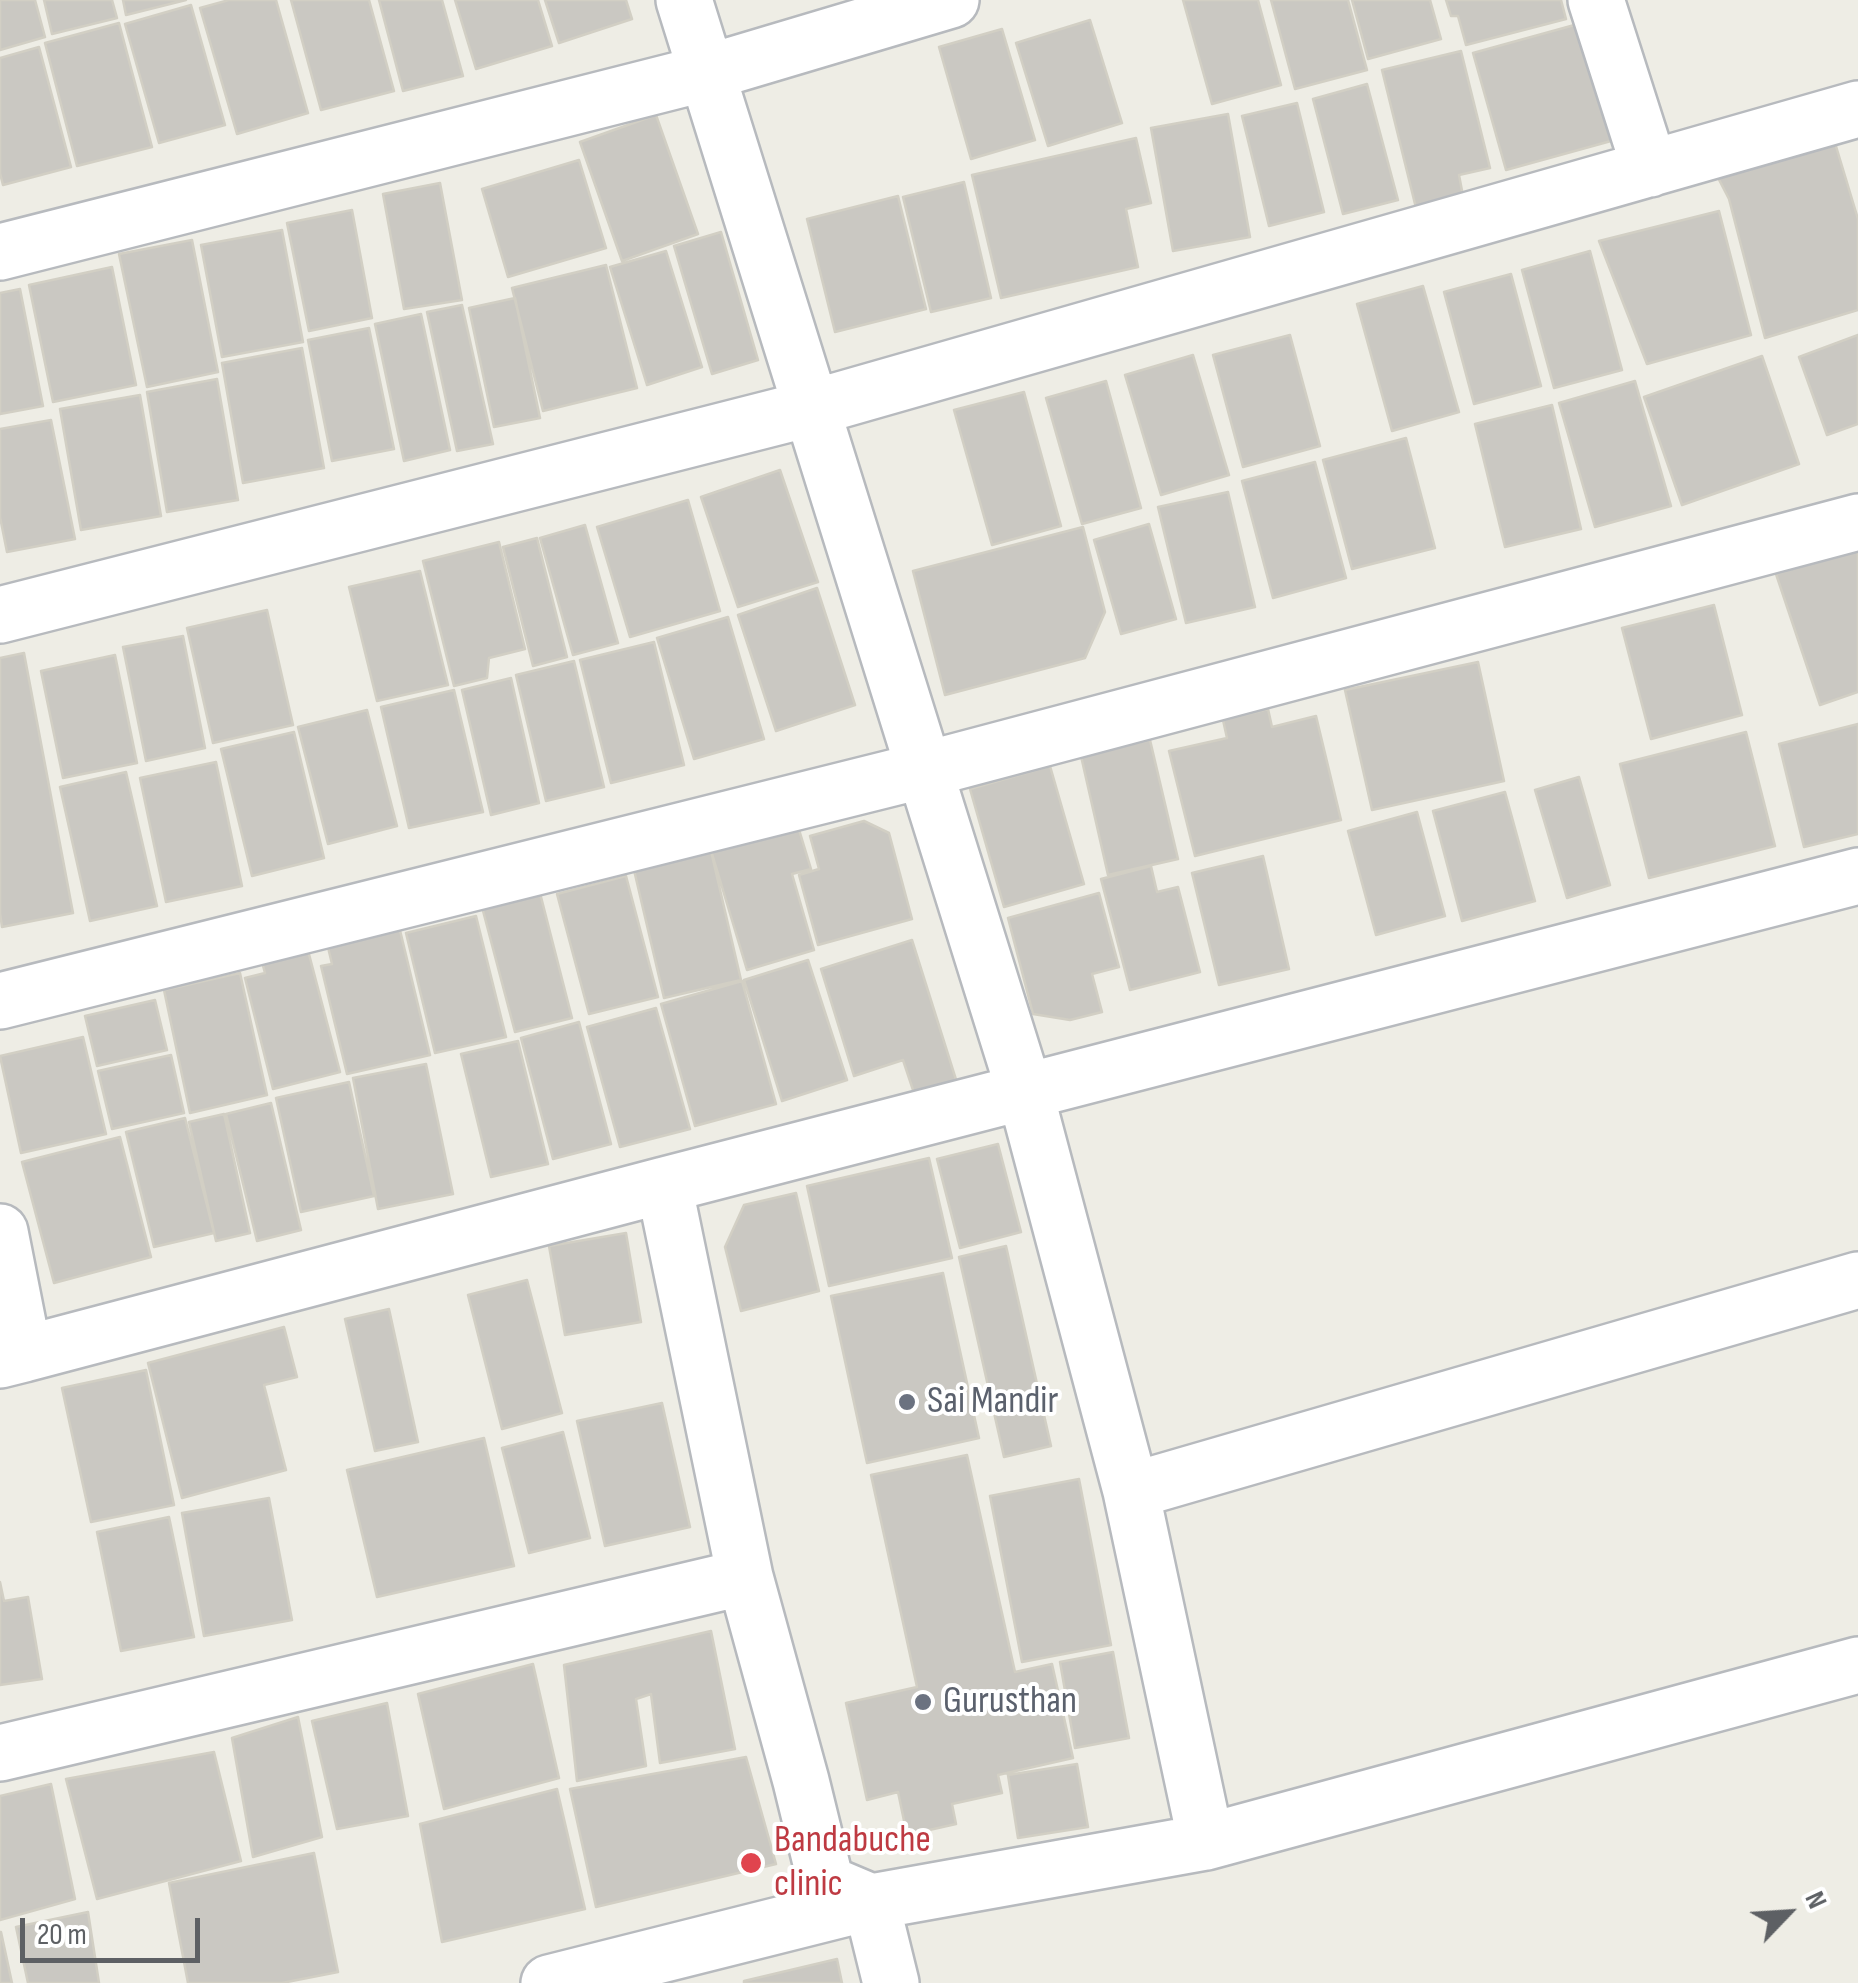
<!DOCTYPE html>
<style>
body{margin:0}
#map{position:relative;width:1858px;height:1983px;overflow:hidden;background:#eeede5;font-family:"Sofia Sans Condensed",sans-serif}
canvas{display:block}
.north{position:absolute;left:1738px;top:1863px;width:100px;height:100px;-webkit-text-stroke:8px #fff;paint-order:stroke;rotate:65deg;font-size:28px;font-weight:700;line-height:40px;text-align:center;color:#5d6064}
.north::after{content:'';display:block;margin:auto;width:35px;height:45px;background:#5d6064;clip-path:polygon(50% 0,100% 100%,50% 72%,0 100%)}
.scale{position:absolute;left:20px;top:1918px;width:180px;height:45px;box-sizing:border-box;border:5px solid #5d6064;border-top:0;padding-left:12px;font-size:30px;line-height:35px;white-space:nowrap;color:#5d6064;-webkit-text-stroke:8px #fff;paint-order:stroke}
</style>
<div id="map">
<canvas width="1858" height="1983"></canvas>
<div class="north">N</div>
<div class="scale">20 m</div>
</div>
<script>
const context = document.querySelector('canvas').getContext('2d');
context.lineJoin = 'round';
function fillPath(path, color) { context.fillStyle = color; context.fill(path, 'evenodd'); }
function stroke(path, color, width, dash) { context.strokeStyle = color; context.lineWidth = width; context.lineCap = dash ? 'butt' : 'round'; context.setLineDash(dash || []); context.stroke(path); }
function label(font, color, halo, rows, align = 'center') {
  context.font = font + ' "Sofia Sans Condensed",sans-serif'; context.lineWidth = 8; context.setLineDash([]); context.textBaseline = 'middle'; context.strokeStyle = halo; context.fillStyle = color; for (const [text, x, y, turn = 0] of rows) {
    context.save(); context.translate(x, y); context.rotate((+turn || 0) * Math.PI / 180); context.textAlign = isNaN(turn) ? turn : align; if (halo) context.strokeText(text, 0, 0); context.fillText(text, 0, 0); context.restore();
  }
}
const building = new Path2D(`
 M 0,0 L 35,0 L 45,37 L 0,50 Z
 M 44,0 L 112,0 L 117,18 L 52,34 Z
 M 123,0 L 186,0 L 126,15 Z
 M 229,0 L 276,0 L 308,113 L 237,134 L 200,8 Z
 M 291,0 L 369,0 L 394,91 L 321,110 Z
 M 379,0 L 442,0 L 463,76 L 403,91 Z
 M 455,0 L 538,0 L 552,46 L 476,69 Z
 M 545,0 L 626,0 L 632,19 L 559,43 Z
 M 1183,0 L 1258,0 L 1281,85 L 1212,104 Z
 M 1271,0 L 1348,0 L 1367,70 L 1295,89 Z
 M 1352,0 L 1430,0 L 1441,39 L 1368,59 Z
 M 1446,0 L 1561,0 L 1566,19 L 1466,45 L 1458,16 L 1451,16 Z
 M 191,5 L 225,125 L 159,143 L 125,24 Z
 M 1090,20 L 1122,123 L 1048,146 L 1016,43 Z
 M 119,23 L 152,147 L 77,166 L 45,43 Z
 M 1578,24 L 1611,141 L 1506,170 L 1473,53 Z
 M 1002,29 L 1035,140 L 971,159 L 939,47 Z
 M 39,47 L 71,167 L 3,185 L 0,173 L 0,58 Z
 M 1461,51 L 1490,168 L 1459,175 L 1463,196 L 1416,208 L 1382,70 Z
 M 1367,84 L 1398,200 L 1343,214 L 1313,99 Z
 M 1297,103 L 1324,212 L 1269,226 L 1242,116 Z
 M 1228,114 L 1250,237 L 1173,251 L 1151,128 Z
 M 656,115 L 698,234 L 622,261 L 580,142 Z
 M 1832,133 L 1858,219 L 1858,310 L 1765,338 L 1729,199 L 1713,168 Z
 M 1136,138 L 1151,203 L 1126,209 L 1138,267 L 1001,298 L 972,175 Z
 M 579,160 L 606,248 L 508,277 L 482,189 Z
 M 964,182 L 991,298 L 931,312 L 903,197 Z
 M 440,183 L 462,300 L 404,309 L 383,194 Z
 M 898,196 L 926,309 L 835,332 L 807,219 Z
 M 352,210 L 372,318 L 309,331 L 287,223 Z
 M 1719,211 L 1751,335 L 1647,364 L 1599,241 Z
 M 282,230 L 303,342 L 222,357 L 201,245 Z
 M 721,232 L 758,360 L 712,374 L 674,246 Z
 M 192,240 L 218,372 L 147,387 L 119,254 Z
 M 666,251 L 702,367 L 647,385 L 610,267 Z
 M 1590,251 L 1622,370 L 1554,388 L 1522,270 Z
 M 606,265 L 637,388 L 543,411 L 512,288 Z
 M 112,267 L 136,385 L 53,402 L 29,285 Z
 M 1511,274 L 1541,386 L 1474,404 L 1444,292 Z
 M 1423,286 L 1459,412 L 1392,431 L 1357,304 Z
 M 20,289 L 43,406 L 0,414 L 0,293 Z
 M 515,298 L 540,418 L 494,427 L 469,308 Z
 M 462,305 L 493,444 L 457,451 L 427,312 Z
 M 421,314 L 450,450 L 404,461 L 375,324 Z
 M 369,328 L 394,449 L 332,461 L 308,340 Z
 M 1290,335 L 1320,446 L 1243,467 L 1213,355 Z
 M 1858,335 L 1858,424 L 1827,435 L 1799,357 Z
 M 302,348 L 324,468 L 243,483 L 222,363 Z
 M 1193,355 L 1229,475 L 1161,495 L 1125,375 Z
 M 1762,356 L 1799,464 L 1682,505 L 1644,397 Z
 M 217,379 L 238,500 L 167,512 L 147,392 Z
 M 1106,381 L 1141,508 L 1082,524 L 1046,398 Z
 M 1635,381 L 1671,506 L 1595,527 L 1559,403 Z
 M 1024,392 L 1061,526 L 992,545 L 954,410 Z
 M 140,395 L 161,516 L 81,530 L 60,409 Z
 M 1552,405 L 1581,529 L 1505,547 L 1475,424 Z
 M 51,420 L 75,539 L 7,552 L 0,517 L 0,429 Z
 M 1406,438 L 1435,548 L 1352,569 L 1323,460 Z
 M 1315,462 L 1346,578 L 1273,598 L 1242,481 Z
 M 780,470 L 818,582 L 738,607 L 701,497 Z
 M 1228,492 L 1255,607 L 1186,623 L 1158,507 Z
 M 688,500 L 720,611 L 630,637 L 597,527 Z
 M 1149,524 L 1176,619 L 1121,634 L 1094,540 Z
 M 585,525 L 618,643 L 573,655 L 540,538 Z
 M 1083,527 L 1105,612 L 1085,658 L 945,695 L 913,571 Z
 M 537,538 L 567,657 L 533,666 L 503,547 Z
 M 499,542 L 525,649 L 489,658 L 487,678 L 454,686 L 423,561 Z
 M 1858,547 L 1858,692 L 1820,705 L 1776,574 Z
 M 420,571 L 448,685 L 377,701 L 349,587 Z
 M 817,588 L 855,705 L 776,731 L 738,615 Z
 M 1714,605 L 1742,715 L 1651,739 L 1622,628 Z
 M 267,610 L 293,725 L 213,743 L 187,628 Z
 M 728,617 L 764,739 L 694,759 L 657,638 Z
 M 183,636 L 205,748 L 146,761 L 123,647 Z
 M 654,642 L 684,765 L 611,783 L 580,660 Z
 M 24,653 L 73,913 L 2,927 L 0,913 L 0,658 Z
 M 115,655 L 137,763 L 63,778 L 41,671 Z
 M 574,661 L 604,787 L 546,801 L 516,675 Z
 M 1478,662 L 1504,781 L 1372,810 L 1345,690 Z
 M 511,678 L 539,803 L 491,815 L 462,690 Z
 M 454,690 L 483,812 L 409,828 L 381,707 Z
 M 1268,709 L 1272,727 L 1316,716 L 1341,820 L 1195,856 L 1169,751 L 1227,738 L 1223,720 Z
 M 367,710 L 397,826 L 328,844 L 298,727 Z
 M 1858,724 L 1858,834 L 1804,847 L 1779,744 Z
 M 294,732 L 324,858 L 252,876 L 221,749 Z
 M 1746,732 L 1775,846 L 1649,878 L 1620,764 Z
 M 1150,740 L 1178,859 L 1108,875 L 1081,756 Z
 M 216,762 L 242,886 L 166,902 L 140,778 Z
 M 1050,766 L 1084,884 L 1004,907 L 970,789 Z
 M 126,772 L 157,906 L 90,921 L 60,787 Z
 M 1579,777 L 1610,885 L 1567,898 L 1535,790 Z
 M 1505,792 L 1535,901 L 1462,921 L 1433,811 Z
 M 1417,812 L 1445,916 L 1376,935 L 1348,831 Z
 M 864,821 L 889,833 L 912,919 L 818,945 L 799,875 L 819,869 L 810,836 Z
 M 797,823 L 811,869 L 792,874 L 814,950 L 747,970 L 710,847 Z
 M 711,851 L 741,980 L 664,998 L 634,870 Z
 M 1263,856 L 1289,969 L 1219,985 L 1192,873 Z
 M 1151,866 L 1157,892 L 1178,887 L 1200,972 L 1130,990 L 1101,879 Z
 M 626,876 L 658,997 L 589,1014 L 557,894 Z
 M 540,893 L 572,1018 L 515,1032 L 482,907 Z
 M 1099,893 L 1119,967 L 1092,974 L 1102,1012 L 1070,1020 L 1033,1014 L 1008,918 Z
 M 476,916 L 506,1037 L 435,1053 L 406,933 Z
 M 398,922 L 430,1055 L 347,1074 L 321,966 L 332,964 L 326,939 Z
 M 305,939 L 340,1072 L 273,1089 L 245,978 L 265,973 L 259,951 Z
 M 912,940 L 958,1086 L 916,1099 L 903,1060 L 854,1076 L 821,969 Z
 M 808,960 L 847,1080 L 782,1101 L 744,980 Z
 M 240,973 L 267,1095 L 190,1113 L 164,990 Z
 M 742,981 L 776,1104 L 695,1126 L 661,1004 Z
 M 155,1000 L 167,1050 L 97,1066 L 85,1016 Z
 M 656,1008 L 690,1129 L 620,1147 L 587,1027 Z
 M 579,1022 L 611,1144 L 553,1159 L 521,1038 Z
 M 83,1037 L 106,1134 L 21,1153 L 0,1056 Z
 M 518,1041 L 548,1164 L 491,1177 L 461,1054 Z
 M 171,1055 L 184,1113 L 112,1129 L 98,1071 Z
 M 426,1064 L 453,1194 L 378,1209 L 353,1078 Z
 M 349,1082 L 374,1196 L 301,1212 L 276,1098 Z
 M 271,1103 L 301,1230 L 257,1241 L 226,1114 Z
 M 224,1114 L 250,1233 L 216,1241 L 189,1122 Z
 M 185,1118 L 214,1233 L 154,1247 L 126,1132 Z
 M 120,1137 L 151,1257 L 54,1283 L 22,1162 Z
 M 998,1144 L 1021,1232 L 960,1248 L 937,1159 Z
 M 929,1158 L 952,1258 L 829,1286 L 807,1186 Z
 M 796,1193 L 819,1291 L 741,1311 L 725,1247 L 744,1205 Z
 M 626,1233 L 641,1322 L 565,1335 L 549,1246 Z
 M 1006,1246 L 1051,1446 L 1004,1457 L 959,1257 Z
 M 943,1273 L 979,1438 L 867,1463 L 831,1296 Z
 M 527,1280 L 562,1413 L 502,1429 L 468,1295 Z
 M 389,1309 L 418,1442 L 375,1451 L 345,1319 Z
 M 284,1327 L 297,1377 L 264,1385 L 286,1470 L 182,1498 L 148,1363 Z
 M 146,1370 L 174,1505 L 91,1522 L 62,1388 Z
 M 662,1403 L 690,1527 L 605,1546 L 577,1421 Z
 M 563,1432 L 590,1538 L 529,1553 L 502,1448 Z
 M 484,1438 L 514,1566 L 377,1597 L 347,1470 Z
 M 967,1455 L 1015,1672 L 1052,1664 L 1073,1758 L 998,1775 L 1002,1793 L 952,1804 L 956,1824 L 907,1835 L 898,1792 L 867,1800 L 846,1703 L 917,1687 L 871,1475 Z
 M 1079,1479 L 1111,1645 L 1022,1662 L 990,1496 Z
 M 269,1498 L 292,1620 L 204,1636 L 182,1513 Z
 M 169,1517 L 194,1637 L 121,1651 L 97,1532 Z
 M 0,1582 L 4,1601 L 28,1597 L 42,1679 L 0,1685 Z
 M 711,1631 L 735,1749 L 660,1763 L 651,1694 L 636,1699 L 646,1766 L 577,1781 L 564,1665 Z
 M 1113,1652 L 1129,1738 L 1075,1748 L 1060,1662 Z
 M 533,1664 L 559,1778 L 444,1809 L 418,1694 Z
 M 387,1703 L 408,1816 L 337,1829 L 312,1721 Z
 M 298,1717 L 322,1837 L 253,1857 L 232,1738 Z
 M 214,1752 L 241,1861 L 97,1899 L 66,1779 Z
 M 746,1757 L 776,1864 L 596,1907 L 570,1789 Z
 M 1077,1764 L 1088,1827 L 1018,1838 L 1008,1775 Z
 M 51,1784 L 75,1899 L 0,1920 L 0,1796 Z
 M 557,1789 L 585,1909 L 442,1942 L 420,1824 Z
 M 314,1853 L 338,1972 L 282,1983 L 188,1983 L 169,1883 Z
 M 88,1912 L 99,1983 L 28,1983 L 16,1927 Z
 M 0,1932 L 1,1932 L 12,1983 L 0,1983 Z
 M 837,1959 L 842,1983 L 744,1983 L 744,1981 Z`);
fillPath(building, '#cac8c2');
stroke(building, '#d2cfc4', 2.5);
const street = new Path2D(`
 M 684,0 L 1025,1092 L 1131,1491 L 1858,1280
 M 1596,0 L 1650,169
 M 0,252 L 706,73 L 951,0
 M 0,615 L 812,408 L 1858,109
 M 0,1001 L 924,770 L 1858,522
 M 0,1232 L 24,1354 L 0,1360
 M 24,1354 L 664,1185
 M 1131,1491 L 1206,1842
 M 0,1753 L 745,1577
 M 549,1983 L 871,1902 L 1206,1842 L 1858,1665
 M 891,1983 L 871,1902 L 826,1883 L 801,1781 L 745,1577 L 664,1185 L 1858,876`);
stroke(street, '#b7babe', 60);
stroke(street, '#fff', 55);
for (const [x, y, r, color] of [
 [907,1402,10,"#6b7280"],
 [923,1702,10,"#6b7280"],
 [751,1863,12,"#e0444e"]
]) { const dot = new Path2D(); dot.arc(x, y, r, 0, 2 * Math.PI); context.fillStyle = color; context.fill(dot); stroke(dot, '#fff', 4); }
label('38px', '#5b616d', '#fff', [
 ["Sai Mandir",927,1402],
 ["Gurusthan",943,1702]
], 'left');
label('38px', '#be3a42', '#fff', [
 ["Bandabuche",774,1841],
 ["clinic",774,1885]
], 'left');
</script>
